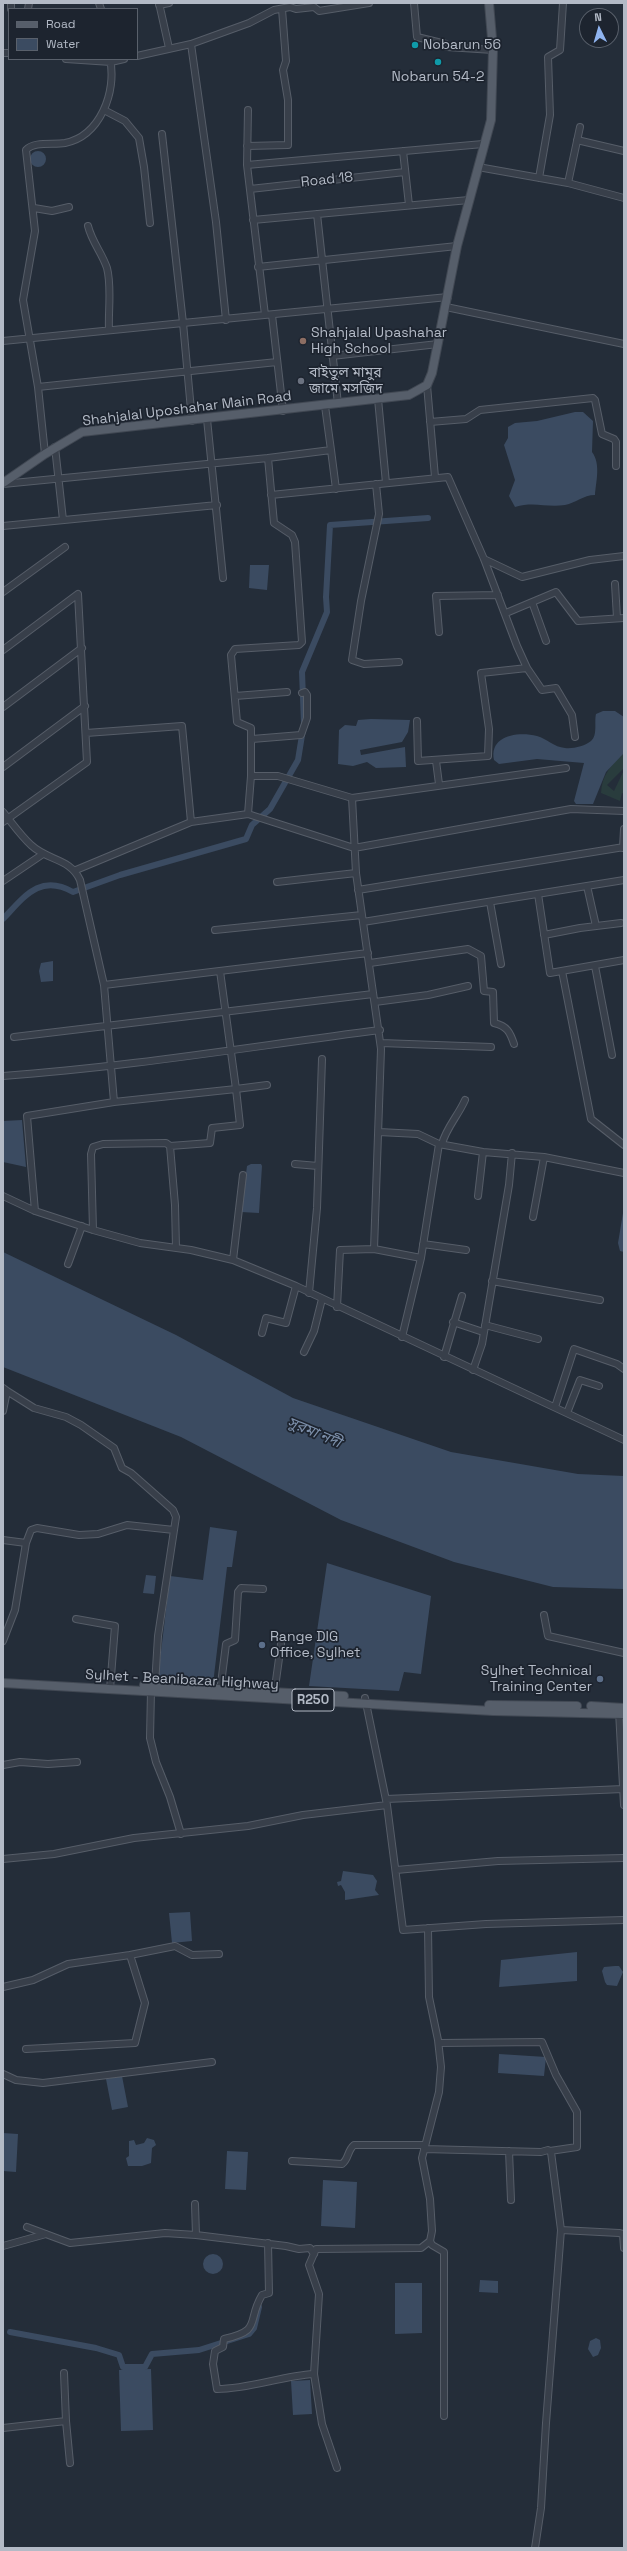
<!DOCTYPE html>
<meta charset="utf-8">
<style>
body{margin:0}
#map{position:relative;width:627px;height:2551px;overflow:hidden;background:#242d39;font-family:"Space Grotesk",sans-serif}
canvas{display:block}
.frame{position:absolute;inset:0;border:4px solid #b3bac6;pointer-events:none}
.legend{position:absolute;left:8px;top:8px;width:130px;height:52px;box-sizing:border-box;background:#1d242f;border:1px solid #59606b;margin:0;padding:5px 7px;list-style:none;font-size:12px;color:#b3bac6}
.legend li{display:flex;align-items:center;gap:8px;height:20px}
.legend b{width:20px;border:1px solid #59606b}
.north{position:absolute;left:579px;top:8px;width:40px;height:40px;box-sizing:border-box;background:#1d242f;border:1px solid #59606b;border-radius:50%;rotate:355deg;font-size:11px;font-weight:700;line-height:16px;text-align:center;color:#b3bac6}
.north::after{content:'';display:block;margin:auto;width:14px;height:18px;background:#8fb3ef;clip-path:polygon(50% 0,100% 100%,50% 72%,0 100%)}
</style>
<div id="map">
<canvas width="627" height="2551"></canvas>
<div class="frame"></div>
<ul class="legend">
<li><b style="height:5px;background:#565e6a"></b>Road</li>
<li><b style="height:11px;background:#3b4b61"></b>Water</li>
</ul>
<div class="north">N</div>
</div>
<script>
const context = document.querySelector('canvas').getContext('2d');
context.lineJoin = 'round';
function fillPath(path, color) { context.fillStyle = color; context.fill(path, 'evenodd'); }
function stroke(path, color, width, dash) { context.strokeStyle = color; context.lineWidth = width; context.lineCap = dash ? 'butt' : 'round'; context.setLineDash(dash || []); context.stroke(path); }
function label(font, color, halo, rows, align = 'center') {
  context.font = font + ' "Space Grotesk","Noto Sans Bengali",sans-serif'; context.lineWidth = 3.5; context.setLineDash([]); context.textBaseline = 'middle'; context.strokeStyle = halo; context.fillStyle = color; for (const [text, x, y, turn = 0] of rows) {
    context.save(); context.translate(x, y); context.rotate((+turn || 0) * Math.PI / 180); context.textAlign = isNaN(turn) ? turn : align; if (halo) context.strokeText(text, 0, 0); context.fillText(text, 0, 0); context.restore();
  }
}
fillPath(new Path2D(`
 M 624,753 L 624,768 L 607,785 L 614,791 L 624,770 L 624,794 L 622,793 L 620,801 L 601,793 C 602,775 611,765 624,753 Z`), '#293c3d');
fillPath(new Path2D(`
 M30 159a8 8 0 1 1 16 0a8 8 0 1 1-16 0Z
 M 575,412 L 583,412 L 593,421 L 592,452 C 601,464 596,481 595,495 C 583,495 576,503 565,505 C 546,508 535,501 515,507 L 509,496 L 515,480 L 504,445 L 508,438 L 508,427 L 515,423 L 537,421 Z
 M 250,565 L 269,565 L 267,590 L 249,588 Z
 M 603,711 L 615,711 L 624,717 L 624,753 L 606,772 L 593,804 L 576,804 L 574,801 L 584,763 L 537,759 L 499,764 L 494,760 C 489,736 517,731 537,736 C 547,739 554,747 565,748 C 573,749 585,746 591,741 C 598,735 594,722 596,714 Z
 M 371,719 L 410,720 L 408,732 L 402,742 L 360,750 L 361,755 L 405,747 L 406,767 L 376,768 L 367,762 L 353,766 L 338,764 L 339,730 L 345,725 L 356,726 L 358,720 Z
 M 53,961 L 53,981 L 41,982 L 39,971 L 41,963 Z
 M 22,1120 L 26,1167 L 3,1162 L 3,1121 Z
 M 251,1164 L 261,1164 L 262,1166 L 259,1213 L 241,1212 L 247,1166 Z
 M 624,1207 L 624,1252 L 620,1251 L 618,1243 Z
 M 3,1252 L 176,1335 L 293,1398 L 451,1452 L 578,1474 L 624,1476 L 624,1589 L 553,1587 L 454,1562 L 341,1520 L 181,1437 L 3,1367 Z
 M 210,1527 L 237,1531 L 232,1567 L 227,1567 L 213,1684 L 158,1677 L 170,1576 L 203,1580 Z
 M 327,1563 L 431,1596 L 421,1674 L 404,1672 L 399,1691 L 309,1686 Z
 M 146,1575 L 156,1576 L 154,1594 L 143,1593 Z
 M 343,1871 L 373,1875 L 377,1881 L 375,1890 L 379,1895 L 345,1900 L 345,1892 L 341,1885 L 338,1886 L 337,1882 L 341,1881 Z
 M 190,1912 L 192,1941 L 172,1943 L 169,1913 Z
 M 577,1952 L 577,1981 L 499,1987 L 501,1960 Z
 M 615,1966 L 619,1966 L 623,1972 L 617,1986 L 607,1985 L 605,1982 L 602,1971 L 604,1967 Z
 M 499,2054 L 546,2057 L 544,2076 L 498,2073 Z
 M 122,2076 L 128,2107 L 112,2110 L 106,2079 Z
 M 3,2133 L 18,2134 L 16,2172 L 3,2171 Z
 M 147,2138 L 154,2140 L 156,2145 L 152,2148 L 151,2163 L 142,2166 L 128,2166 L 126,2158 L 129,2156 L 129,2141 L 134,2140 L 136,2145 L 144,2143 Z
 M 227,2151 L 248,2152 L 246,2190 L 225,2189 Z
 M 323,2180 L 357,2182 L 355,2228 L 321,2226 Z
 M203 2264a10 10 0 1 1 20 0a10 10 0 1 1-20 0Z
 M 480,2280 L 498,2281 L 498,2293 L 479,2292 Z
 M 395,2283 L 422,2283 L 422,2333 L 395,2334 Z
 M 596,2338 L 600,2340 L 601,2348 L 598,2355 L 593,2357 L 588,2349 L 590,2341 Z
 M 151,2369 L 153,2430 L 121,2431 L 119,2370 Z
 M 310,2380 L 312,2414 L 293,2415 L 291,2381 Z`), '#3b4b61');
stroke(new Path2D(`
 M 3,919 C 24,897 40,873 73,892 L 120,875 L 246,839 L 252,825 L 270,809 L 298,760 L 304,723 L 302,672 L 327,612 L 326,597 L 330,525 L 428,518
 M 10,2332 L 96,2348 L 119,2355 L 123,2367 L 145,2367 L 152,2354 L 199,2350 L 249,2334 L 254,2328 L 259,2307`), '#3b4b61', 6);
const minor = new Path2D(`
 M 99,3 L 101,9
 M 159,3 L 169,48
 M 414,3 L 417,37 L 446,44 L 447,47 L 493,50
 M 159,5 L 169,3
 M 11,9 L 11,3
 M 28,9 L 29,3
 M 191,44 L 216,222 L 226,320
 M 3,53 L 9,53
 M 137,56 L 191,44 L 249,23 L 274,10 L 290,7 L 296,9 L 314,7 L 319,11 L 369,3
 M 66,59 L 111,62 L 124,59
 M 104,110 L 125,121 L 139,138 L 144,167 L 150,223
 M 248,110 L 247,165 L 265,315
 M 577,140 L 624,151
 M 247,146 L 288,145 L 288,100 L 283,70 L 286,61 L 282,9
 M 403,151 L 409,205
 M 247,165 L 483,144
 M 478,167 L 568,183 L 624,198
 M 539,178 L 550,115 L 548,57 L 560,50 L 563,3
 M 568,183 L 580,127
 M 250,189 L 405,172
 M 34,208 L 52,211 L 69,207
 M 317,214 L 338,404
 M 253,220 L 469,200
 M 88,226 C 92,242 102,253 107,268 C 112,287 108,311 109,330
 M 258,267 L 457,246
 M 446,307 L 624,344
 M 272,315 L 283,411
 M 3,341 L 183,323 L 162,134
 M 332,356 L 438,344
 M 427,385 L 435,477
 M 38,387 L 277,362
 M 378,399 L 386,483
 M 325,406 L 331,450 L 268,458 L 274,523 L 292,535 L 295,542 L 302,642 L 299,645 L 235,649 L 231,655 L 237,722 L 251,728 L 251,776 L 278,776 L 352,798 L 356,873 L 381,1049 L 374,1249 L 340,1250 L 337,1307
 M 207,419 L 223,578
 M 192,421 L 183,323 L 448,297
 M 430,422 L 466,419 L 480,410 L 593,398 L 595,400 L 602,434 L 614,439 L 616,442 L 616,466
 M 55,447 L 63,520
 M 331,450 L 336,489
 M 45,454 L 38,387 L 23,300 L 35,231 L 26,150 C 34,141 53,145 65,143 C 100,136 117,92 110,59
 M 3,484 L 268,458
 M 376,484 L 379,514 L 361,601 L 352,660 L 364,664 L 399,662
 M 271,495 L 448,477 L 484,559 L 517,646 L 527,668 L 542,690 L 556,688 L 572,715 L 575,737
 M 3,526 L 217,505
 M 484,559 L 522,577 L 590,560 L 624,556
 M 615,584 L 617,618
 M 3,592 L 65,547
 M 532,602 L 546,641
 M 506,613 L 556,592 L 578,621 L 624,618
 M 439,632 L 436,596 L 498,595
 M 3,650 L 78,594 L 87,762 L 3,822
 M 235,696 L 287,692
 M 3,707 L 82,648
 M 417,721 L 418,761 L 488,756 L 489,729 L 481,673 L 527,668
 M 86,733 L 182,726 L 191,822
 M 252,739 L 301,735 L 307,718 L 307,695 L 305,692 L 302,693
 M 436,761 L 439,784
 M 3,767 L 85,706
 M 352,798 L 566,768
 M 3,812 C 12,823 21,836 31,845 C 48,861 70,858 80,880 L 104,985 L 114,1102
 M 248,814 L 251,776
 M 623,848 L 624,829
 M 76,870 L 191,822 L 248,814 L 354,848 L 571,809 L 624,811
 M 3,881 L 43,854
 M 277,882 L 356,873
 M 587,886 L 596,926
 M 358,890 L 624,847
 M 538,894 L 550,973 L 624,960
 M 490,902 L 501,964
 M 363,922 L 624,880
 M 215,930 L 362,915
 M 544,935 L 580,928 L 621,923
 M 370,963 L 468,949 L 481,956 L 484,991 L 493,992 L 494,1023 C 507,1026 510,1032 514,1044
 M 595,966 L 612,1055
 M 562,971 L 591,1119 L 624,1145
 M 104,985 L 368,953
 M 375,1002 L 428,995 L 468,986
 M 14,1037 L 373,994
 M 381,1043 L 491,1047
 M 3,1076 C 129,1067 254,1046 380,1030
 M 379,1132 L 418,1134 L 439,1144 L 421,1258 L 402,1337
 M 439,1144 L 483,1152 L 544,1157 L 624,1173
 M 442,1144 C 446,1128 458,1116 465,1100
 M 170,1146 L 210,1143 L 212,1128 L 240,1125 L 236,1089 L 267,1085
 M 295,1164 L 318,1166
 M 3,1196 L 35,1211 L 93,1230 L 140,1243 L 191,1250 L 233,1260 L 296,1286 L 624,1440
 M 478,1196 L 483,1152
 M 35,1211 L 27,1116 L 114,1102 L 236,1089 L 220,971
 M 533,1217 L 544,1157
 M 93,1230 L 91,1154 L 93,1147 L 103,1144 L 166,1143 L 170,1146 L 175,1205 L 176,1248
 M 423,1244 L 466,1250
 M 374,1249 L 421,1258
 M 233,1260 L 243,1175
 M 68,1264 L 82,1226
 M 492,1281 L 600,1300
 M 309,1293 L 317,1208 L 322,1059
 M 453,1322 L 483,1332
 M 485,1325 L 538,1339
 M 262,1333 L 266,1318 L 286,1323 L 296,1286
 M 304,1352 L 314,1331 L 322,1299
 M 444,1357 L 462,1296
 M 473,1370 L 482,1344 L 509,1185 L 512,1153
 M 3,1388 L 7,1391 L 3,1411
 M 7,1391 L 34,1408 L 66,1417 L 81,1425 L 114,1448 L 122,1468 L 131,1473 L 173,1510 L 176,1517 L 158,1636 L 155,1685 L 151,1691 L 150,1738 L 156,1762 L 170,1797 L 181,1834
 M 555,1407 L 574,1349 L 617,1364 L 624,1369
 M 567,1413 L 580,1380 L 599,1386
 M 3,1540 L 26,1543 L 31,1530 L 37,1528 L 79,1535 L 98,1534 L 127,1525 L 174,1530
 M 544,1615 L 548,1636 L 624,1653
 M 76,1619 L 115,1626 L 110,1689
 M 3,1641 L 15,1610 L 26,1543
 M 220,1692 L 226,1644 L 235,1640 L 238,1592 L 241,1588 L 263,1589
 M 274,1695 L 281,1644
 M 365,1698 L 387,1805 L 403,1930 L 486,1924 L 624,1920
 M 619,1711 L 624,1805
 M 3,1765 L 20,1762 L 48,1764 L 77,1762
 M 386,1799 L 623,1789
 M 3,1859 L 54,1854 L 134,1838 L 248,1826 L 303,1815 L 387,1805
 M 396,1870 L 498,1861 L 624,1858
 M 130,1955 L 175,1946 L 192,1955 L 219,1954
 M 3,1987 L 33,1980 L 68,1964 L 130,1955 L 145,2003 L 135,2043 L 26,2049
 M 439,2043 L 542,2042 L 556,2075 L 577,2112 L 577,2147 L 550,2151
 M 3,2074 L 16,2080 L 43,2083 L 212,2062
 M 424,2149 L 541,2152 L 548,2150 L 551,2152 L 561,2230 L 546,2423 L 541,2508 L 535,2548
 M 509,2151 L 511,2200
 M 292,2161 L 342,2164 C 349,2159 347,2151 354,2145 L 425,2145
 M 195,2204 L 196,2235 L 286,2246 L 299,2249 L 310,2248 L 314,2254
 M 27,2227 L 70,2243 L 165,2233 L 196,2235
 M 561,2230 L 619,2233 L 623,2234 L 624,2248
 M 430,2241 L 432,2245 L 444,2252 L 444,2416
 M 268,2243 L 269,2293 L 262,2295 C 246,2322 263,2330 224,2339 L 223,2347 L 215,2351 L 213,2364 L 217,2389 C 250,2389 281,2376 314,2374
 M 3,2246 L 46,2234
 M 66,2421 L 70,2463
 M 3,2428 L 66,2421 L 64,2373
 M 337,2468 L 322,2424 L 314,2374 L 319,2294 L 309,2265 L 316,2249 L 421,2248 L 430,2241 L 432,2231 L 430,2199 L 422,2158 L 439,2092 L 441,2067 L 438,2040 L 429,1997 L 428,1928`);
const major = new Path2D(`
 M 3,483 L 45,454 L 82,432 L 409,395 L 427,385 L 432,373 L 457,246 L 491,120 L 493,50 L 489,3
 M 3,1683 L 493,1711 L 624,1714
 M 144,1685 L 344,1696
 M 489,1705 L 577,1706
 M 591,1706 L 624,1708`);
stroke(minor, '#565d68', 8);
stroke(major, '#414853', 10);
stroke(minor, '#383f4a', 6);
stroke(major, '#565e6a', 8);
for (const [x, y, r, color] of [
 [415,45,4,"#0f9aa8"],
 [438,62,4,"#0f9aa8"],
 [303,341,4,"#8d6e63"],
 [301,381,4,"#6b7280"],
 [262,1645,4,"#5c6f8a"],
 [600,1679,4,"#5c6f8a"]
]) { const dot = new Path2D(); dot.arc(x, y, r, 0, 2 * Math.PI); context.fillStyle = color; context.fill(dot); stroke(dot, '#1d242f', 1.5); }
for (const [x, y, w] of [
 [313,1700,42]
]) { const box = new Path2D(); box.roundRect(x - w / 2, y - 11, w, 22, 3); context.fillStyle = '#1d242f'; context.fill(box); stroke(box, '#b3bac6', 1); }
label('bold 13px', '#b3bac6', null, [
 ["R250",313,1700]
]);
label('14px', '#b3bac6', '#1d242f', [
 ["Nobarun 56",423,45],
 ["Nobarun 54-2",438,77,"center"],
 ["Shahjalal Upashahar",311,333],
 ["High School",311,349],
 ["বাইতুল মামুর",309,373],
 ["জামে মসজিদ",309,389],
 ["Range DIG",270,1637],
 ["Office, Sylhet",270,1653],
 ["Sylhet Technical",592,1671,"right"],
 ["Training Center",592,1687,"right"]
], 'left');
label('14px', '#b3bac6', '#1d242f', [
 ["Road 18",327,180,-6],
 ["Shahjalal Uposhahar Main Road",187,409,-7],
 ["Sylhet - Beanibazar Highway",182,1680,3]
]);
label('italic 15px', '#7d90ab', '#1d242f', [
 ["সুরমা নদী",314,1433,23]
]);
</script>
